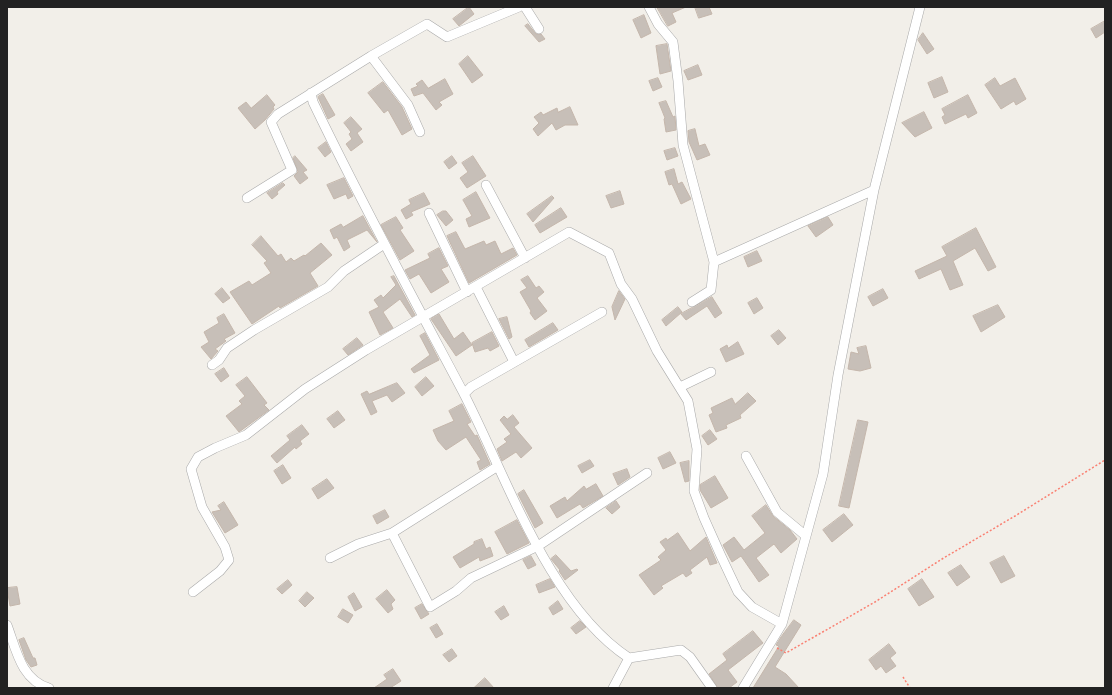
<!DOCTYPE html>
<style>
body{margin:0}
#map{position:relative;width:1112px;height:695px;overflow:hidden;background:#f2efe9;font-family:Raleway,sans-serif}
canvas{display:block}
.frame{position:absolute;inset:0;border:8px solid #222;pointer-events:none}
</style>
<div id="map">
<canvas width="1112" height="695"></canvas>
<div class="frame"></div>
</div>
<script>
const context = document.querySelector('canvas').getContext('2d');
context.lineJoin = 'round';
function fillPath(path, color) { context.fillStyle = color; context.fill(path, 'evenodd'); }
function stroke(path, color, width, dash) { context.strokeStyle = color; context.lineWidth = width; context.lineCap = dash ? 'butt' : 'round'; context.setLineDash(dash || []); context.stroke(path); }
const building = new Path2D(`
 M 469,7 L 474,14 L 459,26 L 453,19 Z
 M 657,7 L 686,7 L 672,13 L 676,22 L 668,26 Z
 M 695,7 L 709,7 L 712,14 L 699,18 Z
 M 644,15 L 651,33 L 641,38 L 633,20 Z
 M 1105,21 L 1105,32 L 1096,38 L 1091,29 Z
 M 528,24 L 536,34 L 541,34 L 545,39 L 539,42 L 525,26 Z
 M 923,33 L 934,49 L 927,54 L 918,40 Z
 M 667,44 L 671,71 L 660,74 L 656,46 Z
 M 468,56 L 483,75 L 472,83 L 459,64 Z
 M 698,65 L 702,75 L 688,80 L 684,71 Z
 M 942,77 L 948,92 L 934,98 L 928,83 Z
 M 658,78 L 662,87 L 653,91 L 649,81 Z
 M 995,78 L 1000,86 L 1015,78 L 1026,99 L 1016,105 L 1014,101 L 1001,109 L 985,85 Z
 M 445,79 L 453,94 L 439,102 L 442,105 L 436,110 L 423,93 L 414,96 L 411,89 L 418,86 L 416,84 L 422,80 L 428,88 Z
 M 383,82 L 402,107 L 412,129 L 402,135 L 388,110 L 384,113 L 368,93 Z
 M 323,94 L 335,115 L 328,119 L 318,97 Z
 M 267,95 L 275,105 L 273,107 L 274,109 L 265,120 L 255,129 L 238,108 L 246,102 L 251,108 Z
 M 968,95 L 977,113 L 968,118 L 966,114 L 945,124 L 942,117 L 945,115 L 942,109 Z
 M 666,101 L 673,117 L 675,116 L 676,130 L 666,132 L 664,119 L 665,118 L 659,103 Z
 M 570,107 L 578,125 L 565,125 L 556,130 L 552,123 L 538,136 L 533,129 L 539,123 L 534,117 L 541,112 L 543,115 L 557,108 L 558,112 Z
 M 924,112 L 932,128 L 915,137 L 902,123 Z
 M 351,117 L 362,129 L 357,133 L 363,142 L 351,151 L 346,144 L 352,139 L 349,134 L 351,132 L 344,123 Z
 M 695,129 L 699,146 L 705,144 L 710,155 L 697,160 L 689,142 L 688,131 Z
 M 326,142 L 331,152 L 325,157 L 318,148 Z
 M 675,148 L 678,156 L 667,160 L 664,151 Z
 M 295,156 L 307,170 L 303,172 L 308,178 L 300,184 L 294,176 L 298,172 L 293,158 Z
 M 452,156 L 457,163 L 449,169 L 444,162 Z
 M 473,156 L 486,176 L 467,188 L 460,178 L 468,172 L 462,163 Z
 M 674,169 L 678,184 L 682,182 L 691,199 L 681,204 L 672,184 L 669,185 L 665,172 Z
 M 344,178 L 353,196 L 348,199 L 346,194 L 334,199 L 327,185 Z
 M 283,183 L 285,185 L 277,192 L 278,194 L 272,199 L 267,193 Z
 M 620,191 L 624,204 L 611,208 L 606,196 Z
 M 476,192 L 490,218 L 469,227 L 466,219 L 472,216 L 463,200 Z
 M 424,193 L 430,204 L 411,212 L 413,215 L 406,219 L 401,210 L 411,204 L 409,200 Z
 M 552,196 L 554,198 L 533,222 L 527,214 Z
 M 561,208 L 567,217 L 540,233 L 535,225 Z
 M 443,211 L 446,211 L 453,220 L 446,226 L 437,215 Z
 M 363,216 L 377,242 L 367,230 L 347,240 L 350,247 L 344,251 L 337,237 L 334,239 L 330,230 L 341,224 L 343,227 Z
 M 396,217 L 403,228 L 400,230 L 414,251 L 400,260 L 381,225 Z
 M 828,217 L 833,225 L 816,237 L 808,226 Z
 M 976,228 L 996,267 L 988,271 L 975,248 L 953,261 L 963,285 L 950,290 L 941,269 L 919,279 L 915,271 L 947,256 L 942,247 Z
 M 456,232 L 465,249 L 484,241 L 486,245 L 495,241 L 501,254 L 513,248 L 517,255 L 469,283 L 447,236 Z
 M 261,236 L 278,256 L 281,254 L 286,262 L 291,258 L 294,261 L 304,255 L 305,256 L 321,243 L 332,255 L 310,273 L 318,286 L 280,308 L 279,306 L 252,324 L 230,292 L 249,281 L 252,285 L 271,273 L 264,263 L 267,261 L 252,245 Z
 M 439,248 L 448,266 L 441,269 L 449,282 L 431,293 L 419,274 L 410,279 L 405,270 L 430,258 L 428,254 Z
 M 757,251 L 762,261 L 748,267 L 744,257 Z
 M 394,276 L 415,315 L 412,317 L 400,299 L 383,312 L 393,328 L 380,335 L 369,312 L 379,307 L 374,300 L 381,295 L 383,298 L 396,285 L 391,277 Z
 M 528,276 L 536,288 L 539,286 L 544,292 L 537,298 L 547,311 L 535,320 L 530,313 L 531,311 L 520,292 L 527,288 L 521,280 Z
 M 222,288 L 230,298 L 223,303 L 215,294 Z
 M 883,289 L 888,298 L 873,306 L 868,297 Z
 M 619,291 L 625,299 L 615,320 L 612,307 Z
 M 712,297 L 722,313 L 715,318 L 707,306 L 686,320 L 681,314 Z
 M 757,298 L 763,308 L 754,314 L 748,303 Z
 M 998,305 L 1005,317 L 981,332 L 973,316 Z
 M 678,307 L 682,312 L 666,326 L 662,320 Z
 M 224,314 L 235,333 L 224,339 L 226,341 L 215,349 L 218,351 L 211,359 L 201,347 L 209,342 L 204,332 L 219,323 L 217,318 Z
 M 439,314 L 454,339 L 463,332 L 472,345 L 456,356 L 431,319 Z
 M 507,317 L 512,337 L 509,339 L 499,319 Z
 M 553,323 L 558,330 L 529,347 L 525,340 Z
 M 779,330 L 786,338 L 778,345 L 771,336 Z
 M 492,332 L 499,346 L 490,351 L 488,348 L 475,352 L 472,343 Z
 M 425,333 L 439,360 L 414,373 L 411,369 L 430,355 L 420,336 Z
 M 357,338 L 363,345 L 348,355 L 343,349 Z
 M 738,342 L 744,354 L 726,362 L 720,349 L 727,345 L 728,348 Z
 M 866,346 L 871,368 L 860,371 L 848,369 L 851,352 L 859,354 L 857,348 Z
 M 224,368 L 229,376 L 221,382 L 215,374 Z
 M 247,377 L 267,403 L 264,405 L 269,410 L 239,432 L 226,416 L 242,404 L 239,401 L 245,396 L 236,385 Z
 M 426,377 L 434,386 L 422,396 L 415,387 Z
 M 397,383 L 405,393 L 392,402 L 387,395 L 372,401 L 377,412 L 371,415 L 361,394 L 367,391 L 369,394 Z
 M 748,393 L 756,401 L 740,415 L 741,418 L 726,425 L 727,428 L 716,432 L 709,415 L 713,413 L 711,408 L 732,398 L 735,404 Z
 M 462,404 L 471,422 L 467,424 L 475,436 L 477,435 L 490,464 L 480,470 L 477,462 L 481,460 L 466,437 L 446,450 L 438,441 L 433,430 L 454,421 L 449,411 Z
 M 338,411 L 345,420 L 334,428 L 327,419 Z
 M 513,415 L 519,423 L 514,427 L 532,448 L 521,458 L 516,452 L 502,461 L 497,449 L 507,442 L 504,439 L 511,434 L 500,420 L 504,416 L 507,419 Z
 M 858,420 L 868,422 L 849,508 L 839,506 Z
 M 302,425 L 309,434 L 300,441 L 302,444 L 296,449 L 295,447 L 277,463 L 271,456 L 290,440 L 287,436 Z
 M 710,430 L 717,439 L 708,445 L 702,436 Z
 M 670,452 L 676,463 L 663,469 L 658,458 Z
 M 590,460 L 594,466 L 582,473 L 578,466 Z
 M 689,461 L 689,481 L 685,482 L 680,463 Z
 M 283,465 L 291,478 L 282,484 L 274,471 Z
 M 627,469 L 630,477 L 618,485 L 613,474 Z
 M 715,476 L 728,498 L 711,508 L 700,490 L 700,485 Z
 M 327,479 L 334,488 L 318,499 L 312,489 Z
 M 596,484 L 603,496 L 583,508 L 580,504 L 557,518 L 550,506 L 565,497 L 567,501 L 584,486 L 586,489 Z
 M 524,490 L 543,523 L 535,528 L 518,494 Z
 M 616,501 L 620,507 L 612,514 L 606,508 Z
 M 224,502 L 238,525 L 225,533 L 212,512 L 221,510 L 218,506 Z
 M 766,505 L 773,516 L 790,530 L 797,539 L 781,553 L 774,544 L 756,558 L 769,575 L 759,582 L 741,556 L 732,562 L 723,545 L 734,537 L 744,550 L 765,533 L 752,516 Z
 M 385,510 L 389,517 L 377,524 L 373,516 Z
 M 844,514 L 853,525 L 832,542 L 823,530 Z
 M 517,520 L 529,543 L 507,554 L 495,532 Z
 M 678,533 L 690,551 L 706,537 L 717,563 L 710,565 L 707,557 L 690,570 L 692,573 L 686,577 L 683,573 L 661,586 L 663,588 L 654,595 L 639,575 L 661,560 L 658,557 L 666,550 L 660,542 L 666,538 L 667,540 Z
 M 482,539 L 486,549 L 490,547 L 493,556 L 480,561 L 479,557 L 460,568 L 453,557 L 474,544 L 474,542 Z
 M 556,555 L 571,571 L 577,569 L 578,570 L 565,580 L 559,571 L 560,570 L 551,559 Z
 M 531,556 L 536,565 L 528,569 L 523,560 Z
 M 1004,556 L 1015,576 L 1001,583 L 990,563 Z
 M 961,565 L 970,577 L 957,586 L 948,573 Z
 M 550,579 L 555,587 L 539,593 L 536,585 Z
 M 922,579 L 934,597 L 919,606 L 908,589 Z
 M 288,580 L 292,585 L 282,594 L 277,589 Z
 M 17,587 L 20,604 L 10,606 L 7,588 Z
 M 387,590 L 395,600 L 391,604 L 393,609 L 388,613 L 376,599 Z
 M 307,592 L 314,598 L 305,607 L 299,601 Z
 M 354,593 L 362,607 L 355,611 L 348,597 Z
 M 558,601 L 563,609 L 553,615 L 549,608 Z
 M 422,604 L 429,614 L 421,619 L 415,608 Z
 M 504,606 L 509,615 L 501,620 L 495,612 Z
 M 343,609 L 353,615 L 348,623 L 338,617 Z
 M 794,620 L 801,625 L 775,667 L 786,674 L 799,688 L 753,688 L 779,646 L 776,645 L 781,637 Z
 M 580,621 L 586,627 L 576,634 L 571,628 Z
 M 437,624 L 443,634 L 436,638 L 430,628 Z
 M 753,631 L 763,643 L 728,670 L 737,682 L 729,688 L 718,688 L 709,674 L 727,660 L 723,654 Z
 M 24,638 L 33,658 L 35,658 L 37,665 L 31,667 L 26,660 L 19,640 Z
 M 889,644 L 896,653 L 890,658 L 896,666 L 886,673 L 881,666 L 876,670 L 869,660 Z
 M 452,649 L 457,656 L 449,662 L 443,655 Z
 M 393,669 L 401,681 L 390,688 L 374,688 L 387,679 L 384,675 Z
 M 485,678 L 494,688 L 474,688 Z`);
fillPath(building, '#c7bfb8');
stroke(building, '#c4b6ab', 1);
const street = new Path2D(`
 M 525,7 L 539,29
 M 649,7 L 658,24 L 673,42 L 678,81 L 683,145 L 714,262 L 874,190
 M 371,56 L 408,105 L 420,132
 M 311,93 L 313,102 C 360,200 412,296 463,392 C 506,475 549,606 629,658 L 681,650 L 690,657 L 712,688
 M 486,185 L 525,258
 M 247,198 L 292,170 L 271,122 L 278,114 L 371,56 L 427,24 L 447,37 L 519,7
 M 429,213 L 467,292
 M 476,287 L 514,362
 M 692,302 L 711,290 L 714,262
 M 212,365 L 219,360 L 227,348 L 254,330 L 328,287 L 344,271 L 384,244
 M 680,387 L 711,372
 M 464,394 L 471,387 L 602,312
 M 746,456 L 777,512 L 806,536
 M 498,466 L 392,533 L 430,607 L 456,591 L 471,578 L 538,546 L 647,473
 M 330,558 L 358,544 L 392,533
 M 193,592 L 220,571 L 229,560 L 225,547 L 202,507 L 191,469 L 198,457 L 215,448 L 246,435 L 305,389 L 366,350 L 569,232 L 609,253 L 621,284 L 632,299 L 657,351 L 688,401 L 697,449 L 694,491 L 704,518 L 721,556 L 738,592 L 752,607 L 782,624
 M 7,625 C 16,649 21,680 49,688
 M 613,688 L 629,658
 M 743,688 L 782,624 L 823,474 L 838,375 L 874,190 L 920,7`);
stroke(street, '#a9a9a9', 10);
stroke(new Path2D(`
 M 777,648 L 786,653 L 875,602 L 942,559 L 1015,516 L 1105,460
 M 903,677 L 910,688`), '#fa8072', 1.5, [2, 2]);
stroke(street, '#fff', 9);
</script>
